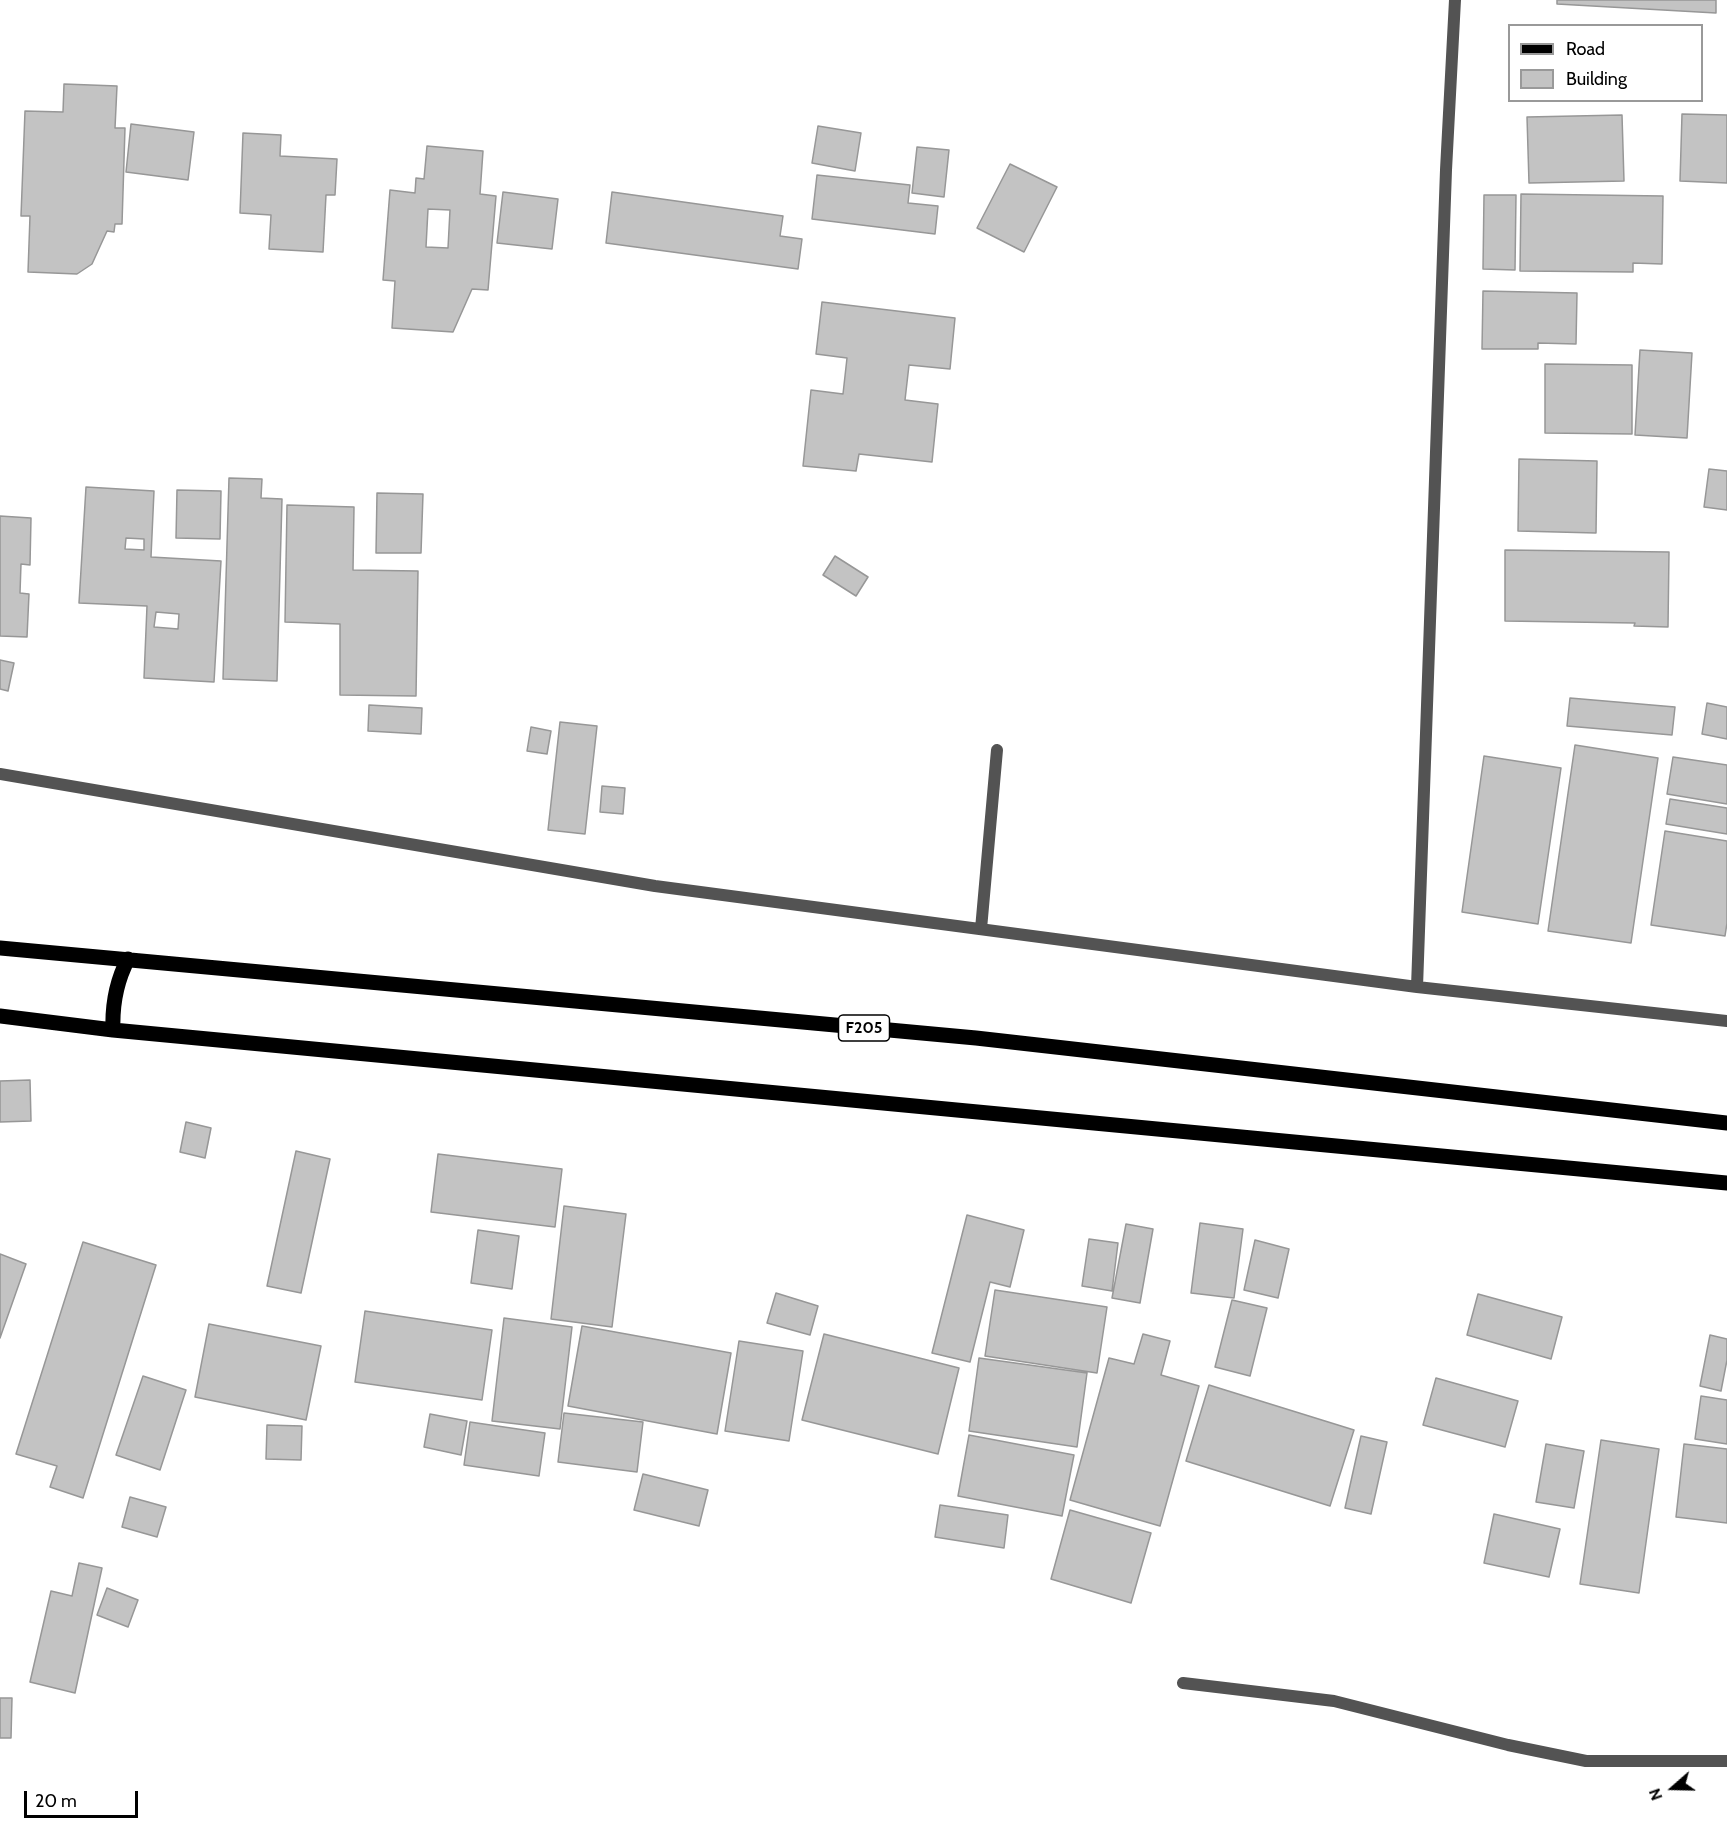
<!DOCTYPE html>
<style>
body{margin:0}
#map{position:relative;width:1727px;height:1842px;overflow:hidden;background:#fff;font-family:Cabin,sans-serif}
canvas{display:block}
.legend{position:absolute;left:1508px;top:24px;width:195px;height:78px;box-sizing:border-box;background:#fff;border:2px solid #999;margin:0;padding:8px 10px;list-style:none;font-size:18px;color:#000}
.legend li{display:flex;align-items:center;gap:12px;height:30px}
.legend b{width:30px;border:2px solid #999}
.north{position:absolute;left:1643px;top:1758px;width:60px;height:60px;-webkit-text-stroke:4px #fff;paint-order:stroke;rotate:250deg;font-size:16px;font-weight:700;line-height:24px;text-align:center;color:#000}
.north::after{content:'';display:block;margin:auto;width:21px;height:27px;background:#000;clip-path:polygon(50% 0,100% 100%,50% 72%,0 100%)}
.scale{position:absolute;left:24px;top:1791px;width:114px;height:27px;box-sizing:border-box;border:3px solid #000;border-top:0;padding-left:8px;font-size:18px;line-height:21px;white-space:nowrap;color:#000;-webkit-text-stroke:4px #fff;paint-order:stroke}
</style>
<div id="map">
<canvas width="1727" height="1842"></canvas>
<ul class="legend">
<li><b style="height:8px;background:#000"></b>Road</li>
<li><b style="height:16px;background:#c3c3c3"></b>Building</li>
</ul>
<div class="north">N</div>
<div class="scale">20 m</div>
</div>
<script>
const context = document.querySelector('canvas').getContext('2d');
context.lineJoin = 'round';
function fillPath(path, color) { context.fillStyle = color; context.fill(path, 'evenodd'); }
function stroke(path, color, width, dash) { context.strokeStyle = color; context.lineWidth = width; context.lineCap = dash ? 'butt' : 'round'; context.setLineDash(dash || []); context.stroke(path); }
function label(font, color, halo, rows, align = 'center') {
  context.font = font + ' Cabin,sans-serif'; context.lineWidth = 6; context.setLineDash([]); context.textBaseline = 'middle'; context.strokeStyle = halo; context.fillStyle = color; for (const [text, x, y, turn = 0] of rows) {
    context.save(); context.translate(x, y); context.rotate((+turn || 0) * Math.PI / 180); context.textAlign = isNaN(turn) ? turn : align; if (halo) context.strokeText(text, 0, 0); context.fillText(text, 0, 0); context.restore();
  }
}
const building = new Path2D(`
 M 1557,0 L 1716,0 L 1716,13 L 1557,4 Z
 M 64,84 L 117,86 L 115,128 L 125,128 L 122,224 L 115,224 L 114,232 L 107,231 L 92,264 L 77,274 L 28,272 L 30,216 L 21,216 L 25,111 L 63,112 Z
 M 1682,114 L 1727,115 L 1727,183 L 1680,181 Z
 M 1622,115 L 1624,181 L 1529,183 L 1527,117 Z
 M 131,124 L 194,132 L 188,180 L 126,172 Z
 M 818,126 L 861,133 L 855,171 L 812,163 Z
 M 243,133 L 281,135 L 280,156 L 337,159 L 335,195 L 326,195 L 323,252 L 269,249 L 271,215 L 240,213 Z
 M 427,146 L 483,151 L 480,194 L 496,196 L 488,290 L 472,289 L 453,332 L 392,328 L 395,281 L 383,280 L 390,190 L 415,193 L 416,178 L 424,179 ZM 428,209 L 450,210 L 448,248 L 426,247 Z
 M 917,147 L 949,150 L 944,197 L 912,193 Z
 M 1010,164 L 1057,187 L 1024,252 L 977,228 Z
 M 817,175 L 910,185 L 908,203 L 938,206 L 935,234 L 812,219 Z
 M 503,192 L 558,199 L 552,249 L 497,243 Z
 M 612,192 L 783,216 L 780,236 L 802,239 L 798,269 L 606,243 Z
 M 1521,194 L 1663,196 L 1662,264 L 1633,263 L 1633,272 L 1520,271 Z
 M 1484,195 L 1516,195 L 1515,270 L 1483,269 Z
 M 1483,291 L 1577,293 L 1576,344 L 1538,343 L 1538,349 L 1482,349 Z
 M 822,302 L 955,318 L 950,369 L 909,365 L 905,400 L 938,404 L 932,462 L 859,454 L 856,471 L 803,466 L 811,390 L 843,394 L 847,358 L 816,354 Z
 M 1640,350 L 1692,353 L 1687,438 L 1635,435 Z
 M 1545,364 L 1632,365 L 1632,434 L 1545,433 Z
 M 1519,459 L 1597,461 L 1596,533 L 1518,531 Z
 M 1709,469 L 1727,471 L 1727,510 L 1704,507 Z
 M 229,478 L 262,479 L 261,498 L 282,499 L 277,681 L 223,679 Z
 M 86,487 L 154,491 L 151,557 L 221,561 L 214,682 L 144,678 L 147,606 L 79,603 ZM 126,538 L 144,539 L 144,550 L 125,549 ZM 156,612 L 179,614 L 178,629 L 154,627 Z
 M 177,490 L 221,491 L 220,539 L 176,538 Z
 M 377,493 L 423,494 L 421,553 L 376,553 Z
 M 287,505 L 354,507 L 353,570 L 418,571 L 416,696 L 340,695 L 340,624 L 285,622 Z
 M 0,516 L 31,518 L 30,565 L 21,564 L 20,593 L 29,594 L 27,637 L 0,636 Z
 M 1505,550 L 1669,552 L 1668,627 L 1634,626 L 1635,623 L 1505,621 Z
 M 835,556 L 868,577 L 856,596 L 823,575 Z
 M 0,660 L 14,663 L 8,691 L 0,689 Z
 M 1570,698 L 1675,707 L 1672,735 L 1567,726 Z
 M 1707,703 L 1727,707 L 1727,739 L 1702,734 Z
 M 369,705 L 422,708 L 421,734 L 368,731 Z
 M 560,722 L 597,726 L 585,834 L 548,830 Z
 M 531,727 L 551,731 L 547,754 L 527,751 Z
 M 1575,745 L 1658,758 L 1631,943 L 1548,931 Z
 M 1484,756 L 1561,768 L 1538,924 L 1462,912 Z
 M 1673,757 L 1727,765 L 1727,804 L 1667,794 Z
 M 602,786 L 625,788 L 623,814 L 600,812 Z
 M 1670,799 L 1727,808 L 1727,834 L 1666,824 Z
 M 1665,831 L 1727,841 L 1727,923 L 1725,936 L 1651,925 Z
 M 30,1080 L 31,1121 L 0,1122 L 0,1081 Z
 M 186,1122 L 211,1128 L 205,1158 L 180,1152 Z
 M 296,1151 L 330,1159 L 301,1293 L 267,1286 Z
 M 438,1154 L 562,1169 L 555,1227 L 431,1212 Z
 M 564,1206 L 626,1214 L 612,1327 L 551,1319 Z
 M 967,1215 L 1024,1230 L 1010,1287 L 990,1282 L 970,1362 L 932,1353 Z
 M 1200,1223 L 1243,1229 L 1234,1298 L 1191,1293 Z
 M 1126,1224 L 1153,1229 L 1140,1303 L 1112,1298 Z
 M 478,1230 L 519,1236 L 512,1289 L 471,1283 Z
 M 1089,1239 L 1118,1243 L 1112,1291 L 1082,1286 Z
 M 1255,1240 L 1289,1249 L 1278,1298 L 1244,1290 Z
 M 83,1242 L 156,1265 L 83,1498 L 50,1487 L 57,1466 L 16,1454 Z
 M 0,1254 L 26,1264 L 0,1338 Z
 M 995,1290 L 1107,1307 L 1097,1373 L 985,1356 Z
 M 776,1293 L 818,1306 L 810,1335 L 767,1323 Z
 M 1478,1294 L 1562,1317 L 1551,1359 L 1467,1335 Z
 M 1232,1300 L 1267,1308 L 1250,1376 L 1215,1367 Z
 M 365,1311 L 492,1330 L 482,1400 L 355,1382 Z
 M 504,1318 L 572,1327 L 560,1429 L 492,1421 Z
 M 209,1324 L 321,1346 L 306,1420 L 195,1397 Z
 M 582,1326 L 731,1353 L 717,1434 L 568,1406 Z
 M 824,1334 L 959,1368 L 938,1454 L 802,1420 Z
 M 1143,1334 L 1170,1341 L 1161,1375 L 1199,1386 L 1160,1526 L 1070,1500 L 1109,1358 L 1134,1364 Z
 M 1710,1335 L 1727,1339 L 1727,1360 L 1721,1391 L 1700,1386 Z
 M 739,1341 L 803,1351 L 789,1441 L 725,1431 Z
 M 979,1358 L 1087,1373 L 1077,1447 L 969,1431 Z
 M 143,1376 L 186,1390 L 160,1470 L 116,1455 Z
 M 1436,1378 L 1518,1401 L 1505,1447 L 1423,1425 Z
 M 1209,1385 L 1354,1430 L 1330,1506 L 1186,1461 Z
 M 1701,1396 L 1727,1400 L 1727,1444 L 1695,1439 Z
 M 564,1413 L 643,1422 L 637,1472 L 558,1462 Z
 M 430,1414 L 467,1421 L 461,1455 L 424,1447 Z
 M 470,1422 L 545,1433 L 539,1476 L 464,1465 Z
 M 267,1425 L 302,1426 L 301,1460 L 266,1459 Z
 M 969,1435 L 1074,1455 L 1062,1516 L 958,1496 Z
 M 1361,1436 L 1387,1442 L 1371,1514 L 1345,1508 Z
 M 1601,1440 L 1659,1449 L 1639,1593 L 1580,1584 Z
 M 1546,1444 L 1584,1451 L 1574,1508 L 1536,1502 Z
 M 1684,1444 L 1727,1449 L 1727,1523 L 1676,1517 Z
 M 643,1474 L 708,1490 L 699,1526 L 634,1510 Z
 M 130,1497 L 166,1507 L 157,1537 L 122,1527 Z
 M 940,1505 L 1008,1515 L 1004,1548 L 935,1537 Z
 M 1070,1510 L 1151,1533 L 1131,1603 L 1051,1579 Z
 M 1494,1514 L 1560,1529 L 1549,1577 L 1484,1563 Z
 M 79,1563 L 102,1568 L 75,1693 L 30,1682 L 51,1591 L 72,1596 Z
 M 107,1588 L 138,1600 L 128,1627 L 97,1615 Z
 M 0,1698 L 12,1698 L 11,1738 L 0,1738 Z`);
fillPath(building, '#c3c3c3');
stroke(building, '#979797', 1.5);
stroke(new Path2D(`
 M 0,774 L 655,886 L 1417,987 L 1727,1021
 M 981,929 L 997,750
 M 1417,987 L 1446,170 L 1455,0
 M 1183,1683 L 1334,1701 L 1508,1745 L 1586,1761 L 1727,1761`), '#535353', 12);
stroke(new Path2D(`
 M 0,948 L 976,1038 L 1727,1123
 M 0,1016 L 113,1030 L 1727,1183
 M 113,1030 C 112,1004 116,982 128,959`), '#000', 15);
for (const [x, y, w] of [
 [864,1028,51]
]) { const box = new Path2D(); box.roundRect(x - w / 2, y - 13, w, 26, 4.5); context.fillStyle = '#fff'; context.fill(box); stroke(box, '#000', 1.5); }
label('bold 16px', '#000', null, [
 ["F205",864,1028]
]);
</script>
